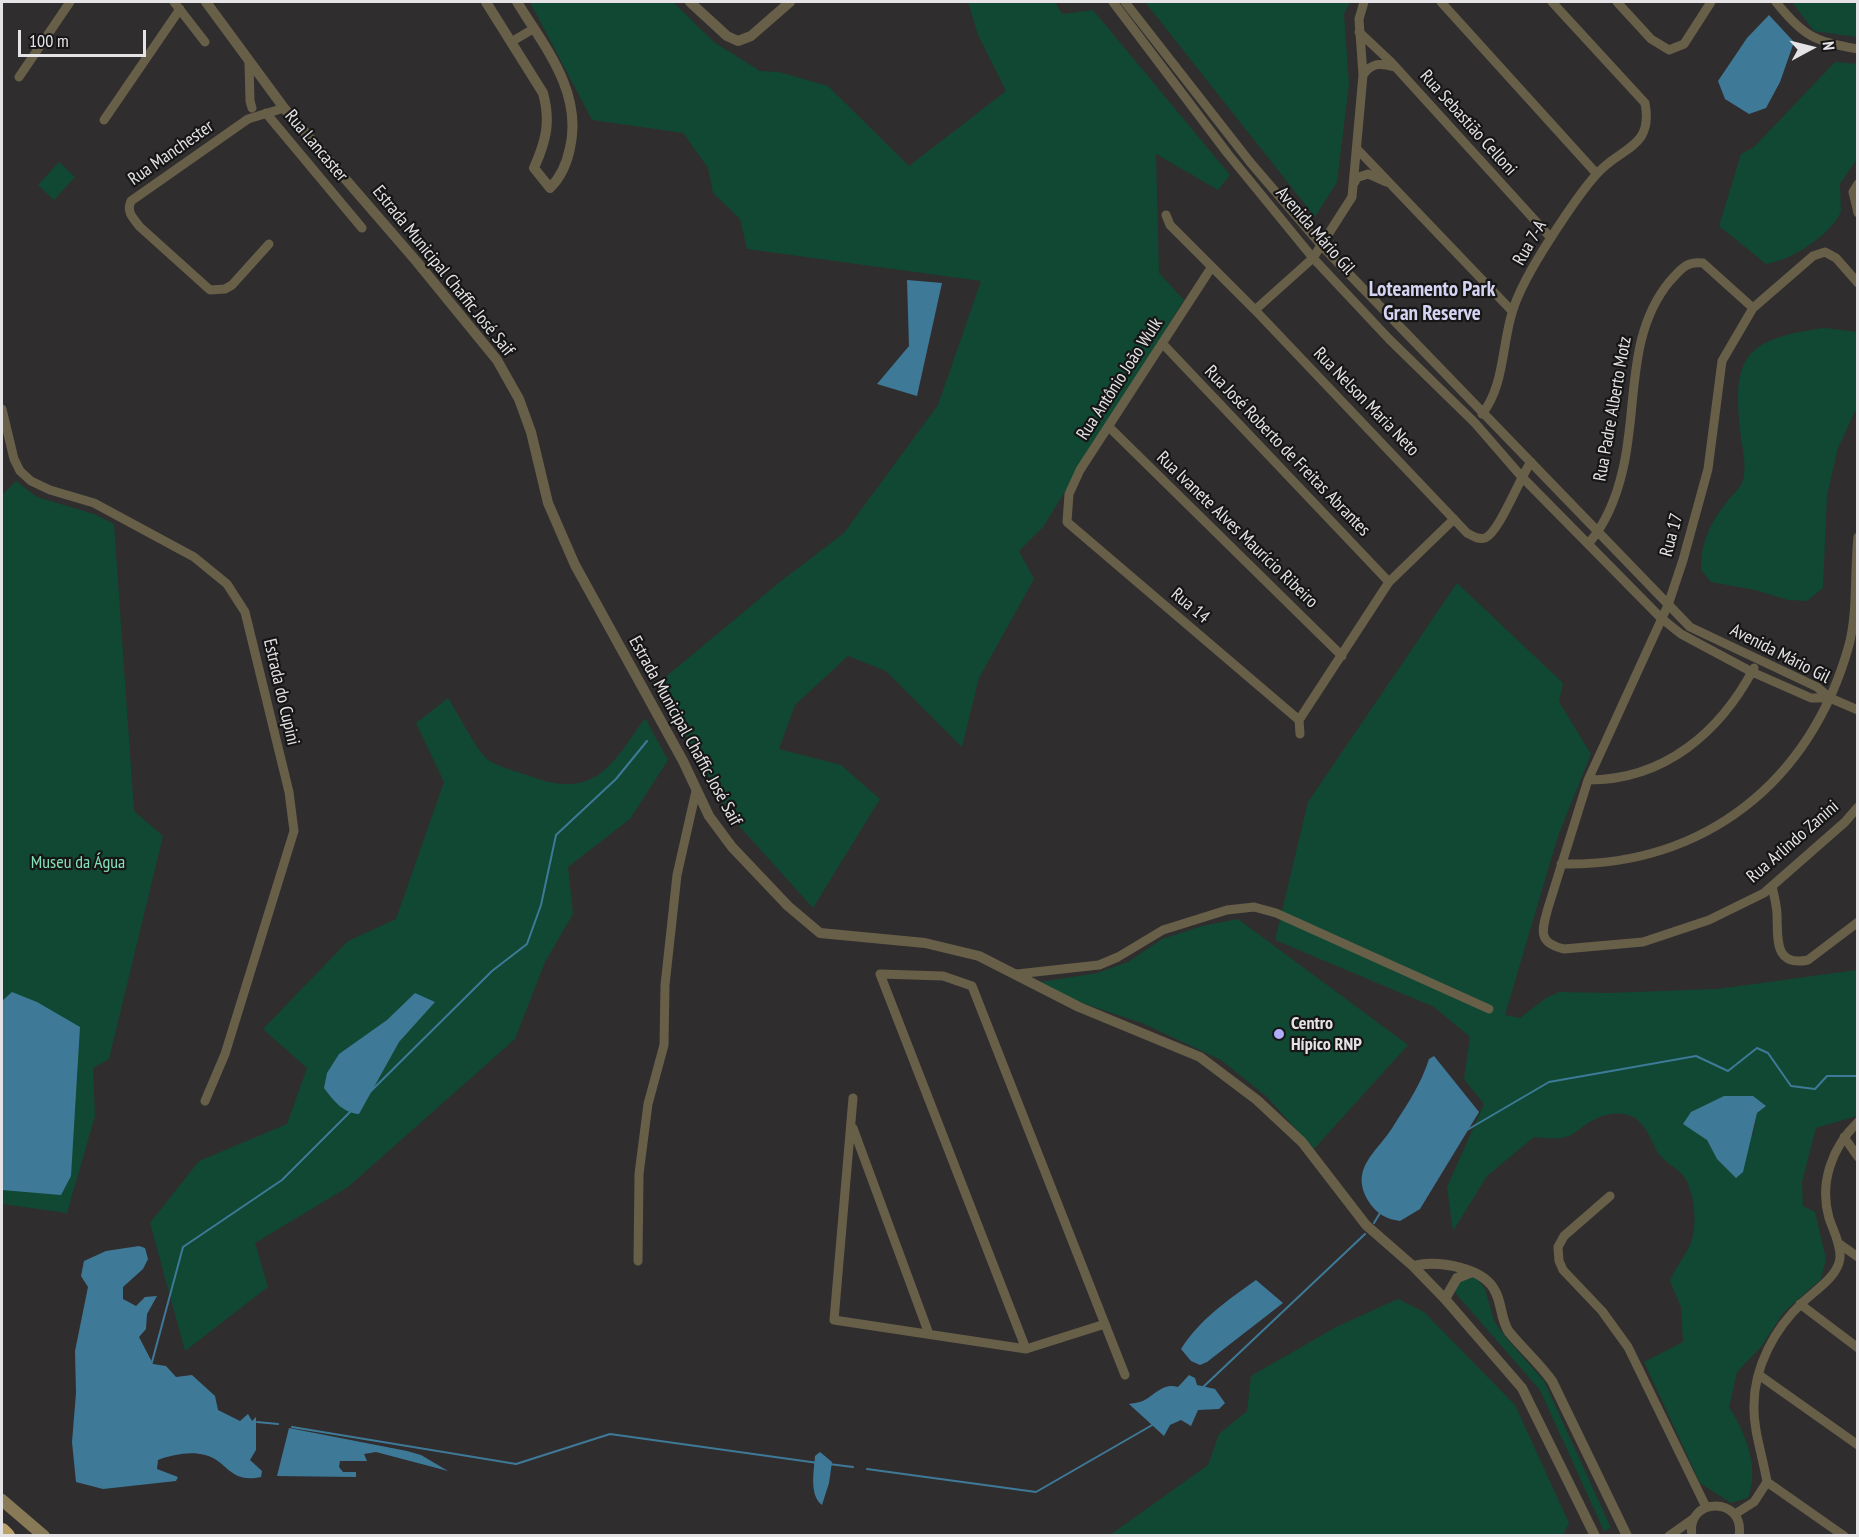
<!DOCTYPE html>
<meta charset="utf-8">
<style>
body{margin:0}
#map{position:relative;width:1859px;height:1537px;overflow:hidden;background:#302d2f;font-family:"PT Sans Narrow",sans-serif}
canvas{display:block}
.frame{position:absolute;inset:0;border:3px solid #e5e3e5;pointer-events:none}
.north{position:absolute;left:1781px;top:18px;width:60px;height:60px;-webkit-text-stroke:4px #171617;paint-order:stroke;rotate:83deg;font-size:16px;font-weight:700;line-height:24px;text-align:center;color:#e5e3e5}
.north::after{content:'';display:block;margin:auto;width:21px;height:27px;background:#e5e3e5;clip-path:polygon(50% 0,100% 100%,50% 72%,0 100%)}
.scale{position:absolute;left:18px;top:30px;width:128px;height:27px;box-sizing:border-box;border:3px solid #e5e3e5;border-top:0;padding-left:8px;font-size:18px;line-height:21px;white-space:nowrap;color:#e5e3e5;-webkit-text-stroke:4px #171617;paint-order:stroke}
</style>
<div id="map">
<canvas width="1859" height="1537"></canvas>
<div class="frame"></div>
<div class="north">N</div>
<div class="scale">100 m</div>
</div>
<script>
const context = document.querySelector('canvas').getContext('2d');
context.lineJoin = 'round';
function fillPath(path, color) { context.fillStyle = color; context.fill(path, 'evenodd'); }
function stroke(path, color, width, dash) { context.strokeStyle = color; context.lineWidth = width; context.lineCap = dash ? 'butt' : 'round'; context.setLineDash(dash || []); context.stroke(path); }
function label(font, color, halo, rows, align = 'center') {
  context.font = font + ' "PT Sans Narrow",sans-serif'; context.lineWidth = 4.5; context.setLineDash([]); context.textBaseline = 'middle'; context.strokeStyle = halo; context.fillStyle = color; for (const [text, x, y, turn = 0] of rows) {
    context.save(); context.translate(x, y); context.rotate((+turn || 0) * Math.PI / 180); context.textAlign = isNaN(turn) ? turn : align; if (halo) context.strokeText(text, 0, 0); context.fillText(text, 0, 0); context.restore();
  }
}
fillPath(new Path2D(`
 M 530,2 L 673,2 L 714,42 L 760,71 L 779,72 L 828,86 L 909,166 L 1006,91 L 978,35 L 968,2 L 1055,2 L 1062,14 L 1093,10 L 1230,175 L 1218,190 L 1156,154 L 1159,273 L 1184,300 L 1043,527 L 1019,551 L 1034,579 L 979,678 L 962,747 L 886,671 L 848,656 L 795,705 L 779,749 L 841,765 L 880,799 L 813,908 L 731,817 L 657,684 L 781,581 L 844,533 L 938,405 L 981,281 L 747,249 L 740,219 L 713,193 L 708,168 L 683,133 L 592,120 Z
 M 1145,2 L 1350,2 L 1344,14 L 1349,84 L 1337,182 L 1315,217 Z
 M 1792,2 L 1857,2 L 1857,37 L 1814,31 Z
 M 1835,62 L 1858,64 L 1857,159 L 1840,184 L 1841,212 C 1829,236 1792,260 1766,264 L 1719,226 L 1741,154 L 1754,147 Z
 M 59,162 L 75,177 L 54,200 L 38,185 Z
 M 1825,328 L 1857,332 L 1857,407 L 1838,448 L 1827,495 L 1823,588 L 1807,601 L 1788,600 L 1755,590 L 1711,582 L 1701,570 C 1701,540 1711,522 1729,499 C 1732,495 1738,490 1741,485 C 1747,474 1744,457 1742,444 C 1732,362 1737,339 1825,328 Z
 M 16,481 L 37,497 L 94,514 L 114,524 L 134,811 L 163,836 L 109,1059 L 93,1068 L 95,1116 L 67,1213 L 2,1204 L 2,495 Z
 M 1457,583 L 1563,683 L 1559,702 L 1591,754 L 1558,836 L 1505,1015 L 1520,1018 L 1546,998 L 1559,992 L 1607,993 L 1717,989 L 1857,970 L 1857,1116 L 1816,1128 L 1802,1182 L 1803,1206 L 1815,1212 L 1826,1259 L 1821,1279 L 1783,1313 L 1761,1347 L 1737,1372 L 1729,1407 C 1745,1432 1760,1468 1748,1498 L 1731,1503 L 1700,1483 L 1644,1362 L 1683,1342 L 1681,1307 L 1670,1281 C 1675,1268 1684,1258 1690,1245 C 1698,1227 1695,1195 1685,1178 C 1678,1168 1665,1163 1658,1153 C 1649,1137 1644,1117 1624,1114 C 1603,1111 1590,1122 1574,1133 C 1563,1141 1547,1138 1534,1137 L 1487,1176 L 1453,1231 L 1447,1187 L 1484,1104 L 1464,1079 L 1470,1037 L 1434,1007 L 1275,940 L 1308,802 ZM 1765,1107 L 1757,1113 L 1753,1134 L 1717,1159 L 1707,1140 Z
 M 448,698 C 456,710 479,754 488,760 C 499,767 515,771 527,775 C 594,801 610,768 645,718 L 668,760 L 630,819 L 568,867 L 573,914 L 545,962 L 515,1039 L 348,1187 L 255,1243 L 268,1287 L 185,1351 L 150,1223 L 199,1161 L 287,1124 L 307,1068 L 263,1029 L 348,941 L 396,919 L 444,782 L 416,723 Z
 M 1238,919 L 1408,1045 L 1314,1149 L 1267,1097 L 1221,1060 L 1142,1023 L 1073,1000 L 1040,982 L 1097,973 L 1128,962 L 1162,939 L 1202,926 Z
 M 1469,1275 L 1478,1280 L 1485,1289 L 1494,1321 L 1507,1339 L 1544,1381 L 1611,1528 L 1604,1531 L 1540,1390 L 1457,1295 L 1454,1289 L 1456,1284 Z
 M 1398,1299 L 1424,1312 L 1515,1405 L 1569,1523 L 1563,1535 L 1110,1535 L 1208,1465 L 1219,1434 L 1247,1411 L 1251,1376 L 1336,1327 Z`), '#104833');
fillPath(new Path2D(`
 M 1769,15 L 1794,42 L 1780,82 L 1766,108 L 1749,114 L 1725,99 L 1718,81 L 1747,38 Z
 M 907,280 L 942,283 L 917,396 L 877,384 L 909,346 Z
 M 12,992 L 37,1002 L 80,1027 L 71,1176 L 61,1195 L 2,1190 L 2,1001 Z
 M 415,993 L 435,1002 L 399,1042 L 359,1114 C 343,1113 333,1100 324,1088 L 327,1073 L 339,1054 L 387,1020 Z
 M 1434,1056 L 1479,1112 L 1420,1209 L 1400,1221 C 1386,1219 1377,1214 1369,1202 C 1348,1168 1378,1152 1394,1125 C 1407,1105 1422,1082 1429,1059 Z
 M 1724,1096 L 1753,1096 L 1766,1106 L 1757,1113 L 1743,1172 L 1736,1178 L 1717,1159 L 1707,1140 L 1683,1124 L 1691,1112 Z
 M 139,1246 L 145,1248 L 148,1259 L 143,1269 L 123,1287 L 123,1299 L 136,1306 L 145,1297 L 157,1296 L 147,1314 L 146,1329 L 139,1337 L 153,1364 L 166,1366 L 176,1377 L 192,1375 L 215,1396 L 218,1410 L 240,1421 L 248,1414 L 252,1421 L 256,1417 L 256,1450 L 250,1460 L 262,1471 L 261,1477 C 229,1484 227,1460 205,1455 C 190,1451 172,1455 158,1460 L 157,1469 L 178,1477 L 176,1481 L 103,1489 L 76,1482 L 72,1442 L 76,1393 L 75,1351 L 88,1287 L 81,1276 L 84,1261 L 106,1251 Z
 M 1256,1280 L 1283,1303 L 1207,1362 L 1200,1365 L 1191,1361 L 1181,1349 C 1200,1319 1228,1300 1256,1280 Z
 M 1189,1375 L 1195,1378 L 1197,1385 L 1215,1389 L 1225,1403 L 1219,1409 L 1198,1410 L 1191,1426 L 1181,1420 L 1170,1425 L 1164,1436 L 1129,1404 C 1135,1403 1143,1402 1148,1398 C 1157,1392 1165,1383 1178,1387 Z
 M 289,1428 L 407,1451 L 421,1455 L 448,1471 L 376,1452 L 364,1454 L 367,1461 L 340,1461 L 339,1467 L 343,1472 L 356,1472 L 356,1477 L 277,1476 Z
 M 820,1452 L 832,1462 L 829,1483 L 822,1505 C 809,1495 814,1471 815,1456 Z`), '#3e7a98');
stroke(new Path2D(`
 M 370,1092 L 492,971 L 527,944 L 541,905 L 556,835 L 616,779 L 647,741
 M 1467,1130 L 1549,1082 L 1696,1056 L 1728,1071 L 1757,1048 L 1768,1053 L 1791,1086 L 1815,1089 L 1827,1076 L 1858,1076
 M 1374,1223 L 1380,1213
 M 152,1362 L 183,1247 L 282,1180 L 351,1111
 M 1201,1389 L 1365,1234
 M 257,1422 L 278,1424
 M 292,1427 L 516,1464 L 610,1434 L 818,1463
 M 829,1464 L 853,1467
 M 867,1469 L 1036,1492 L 1154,1424`), '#3e7a98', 2);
stroke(new Path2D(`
 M 174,2 L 205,42
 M 1113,2 L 1228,154 L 1313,258 L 1389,339 L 1475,423 L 1521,476 L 1661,618 L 1681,634 L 1752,672 L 1811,698 L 1830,698
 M 1125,2 L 1250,162 L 1321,245 L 1690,627 L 1817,687 L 1830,698 L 1858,710
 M 1441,2 L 1596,173
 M 1617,2 L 1651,39 L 1669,50 L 1684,44 L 1711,2
 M 1776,2 C 1803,36 1815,42 1858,49
 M 1359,32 L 1391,62 L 1551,238
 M 511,42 L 533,29
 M 249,63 L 250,101 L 252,108
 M 1363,75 C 1372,62 1381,63 1395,67
 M 19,77 L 70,2
 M 266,113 L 362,228
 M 104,120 L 180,9
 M 1358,150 L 1512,311
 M 1355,182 L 1356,178 L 1368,174 L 1386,182
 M 1858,184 L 1853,192 L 1858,213
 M 1166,215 L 1170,225 L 1255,310 L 1467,533 C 1473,536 1478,540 1485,538 C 1499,533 1520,477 1531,462
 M 269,244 L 232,285 L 225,289 L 210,290 L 140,227 C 133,218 126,212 131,201 L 248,119 L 284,108
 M 1211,268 L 1080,470 L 1069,494 L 1067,522 L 1299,720
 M 1858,283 L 1836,258 L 1825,252 L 1813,256 L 1753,308 L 1722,361 L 1708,469 L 1683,560 L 1668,605 L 1588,780 L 1548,908 C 1542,930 1537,943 1564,949 L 1643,942 L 1709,920 L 1764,893 L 1845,822 L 1858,807
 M 1255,310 L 1313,258 L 1352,197 L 1363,75 L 1359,19 L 1364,2
 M 1162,343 L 1389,582
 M 2,409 L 14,459 L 20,471 L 31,481 L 50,490 L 94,503 L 194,557 L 227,584 L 245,612 L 289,792 L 294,831 L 225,1054 L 205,1101
 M 1482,414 C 1504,387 1502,345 1512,313 C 1518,291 1539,256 1552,236 C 1565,216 1579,194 1595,176 C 1618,147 1654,150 1645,103 L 1552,2
 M 1109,427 L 1342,656
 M 1589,543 C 1606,523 1617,495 1623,469 C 1638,405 1626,334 1670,281 C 1681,269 1686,261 1703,263 L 1753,308
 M 1300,734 L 1299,720 L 1389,582 L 1454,519
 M 1588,780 C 1665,780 1720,732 1754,668
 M 1561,864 C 1704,867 1811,782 1849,645 C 1858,610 1854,573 1858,537
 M 1772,886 C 1774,896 1777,906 1777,915 C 1778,939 1774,967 1808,960 L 1858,922
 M 1017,974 L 1099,965 L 1118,957 L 1163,930 L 1227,910 L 1254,907 L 1276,913 L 1489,1009
 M 853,1098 L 834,1320 L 1026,1349 L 1105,1324
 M 853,1128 L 929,1334
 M 1844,1137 L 1858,1157
 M 1610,1196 L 1564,1236 L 1558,1247 L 1559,1261 L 1563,1270 L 1602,1311 L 1628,1347 L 1706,1507
 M 1838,1243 L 1858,1257
 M 638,1261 L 639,1174 L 648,1104 L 664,1045 L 665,985 L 677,875 L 696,791
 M 1800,1304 L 1858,1348
 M 1026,1349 L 880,974 L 943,976 L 972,986 L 1125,1375
 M 1759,1375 L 1858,1445
 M 1767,1482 L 1844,1536
 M 1735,1514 L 1754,1502 L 1767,1482 C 1763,1457 1753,1430 1754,1405 C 1754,1367 1775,1328 1802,1303 C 1814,1291 1838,1277 1840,1258 C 1841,1245 1833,1230 1829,1218 C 1819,1183 1832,1147 1858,1122
 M 1669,1536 L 1693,1519
 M 1692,1536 C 1685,1496 1746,1496 1739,1536`), '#685f49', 9);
stroke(new Path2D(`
 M 206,2 L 284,108 L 417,262 L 497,360 L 519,399 L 531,432 L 548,503 L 575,565 L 683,761 L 709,816 L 732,847 L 788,906 L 820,933 L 925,943 L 979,956 L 1079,1007 L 1200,1057 L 1257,1100 L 1302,1142 L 1366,1225 L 1413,1266 L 1445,1299 L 1522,1388 L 1595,1536
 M 486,2 L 543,93 C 551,122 546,141 534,168 L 550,188 C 561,177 567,163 570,148 C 583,92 544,46 517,2
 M 690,2 L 727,36 L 738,41 L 751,36 L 790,2
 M 1413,1266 C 1438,1260 1485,1267 1496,1293 C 1502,1305 1501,1321 1509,1332 C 1523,1349 1539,1363 1552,1381 L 1627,1536
 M 1445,1299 L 1457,1278 L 1472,1272`), '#685f49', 10);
stroke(new Path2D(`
 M 2,1500 L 44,1536`), '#897a57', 12);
stroke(new Path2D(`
 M 2,1531 L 7,1536`), '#b9a16a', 16);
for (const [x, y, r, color] of [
 [1279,1034,6,"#b0adfa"]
]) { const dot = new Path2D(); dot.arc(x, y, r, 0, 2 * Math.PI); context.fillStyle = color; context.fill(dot); stroke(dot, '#171617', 2); }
label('18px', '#e5e3e5', '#171617', [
 ["Rua Sebastião Celloni",1468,123,48],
 ["Rua Lancaster",316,146,50],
 ["Rua Manchester",171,153,-35],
 ["Avenida Mário Gil",1315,231,49],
 ["Rua 7-A",1530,243,-60],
 ["Estrada Municipal Chaffic José Saif",443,271,51],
 ["Rua Antônio João Wulk",1120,379,-57],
 ["Rua Nelson Maria Neto",1366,402,46],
 ["Rua Padre Alberto Motz",1613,409,-80],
 ["Rua José Roberto de Freitas Abrantes",1287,451,46],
 ["Rua lvanete Alves Maurício Ribeiro",1237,530,44],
 ["Rua 17",1672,535,-75],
 ["Rua 14",1190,606,40],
 ["Avenida Mário Gil",1780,654,27],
 ["Estrada do Cupini",281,692,77],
 ["Estrada Municipal Chaffic José Saif",685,731,61],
 ["Rua Arlindo Zanini",1793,842,-41]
]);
label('18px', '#83e0b7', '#171617', [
 ["Museu da Água",78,863]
]);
label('bold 18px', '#e5e3e5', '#171617', [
 ["Centro",1291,1024],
 ["Hípico RNP",1291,1045]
], 'left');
label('bold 21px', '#d5d5f3', '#171617', [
 ["Loteamento Park",1432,290],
 ["Gran Reserve",1432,314]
]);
</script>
